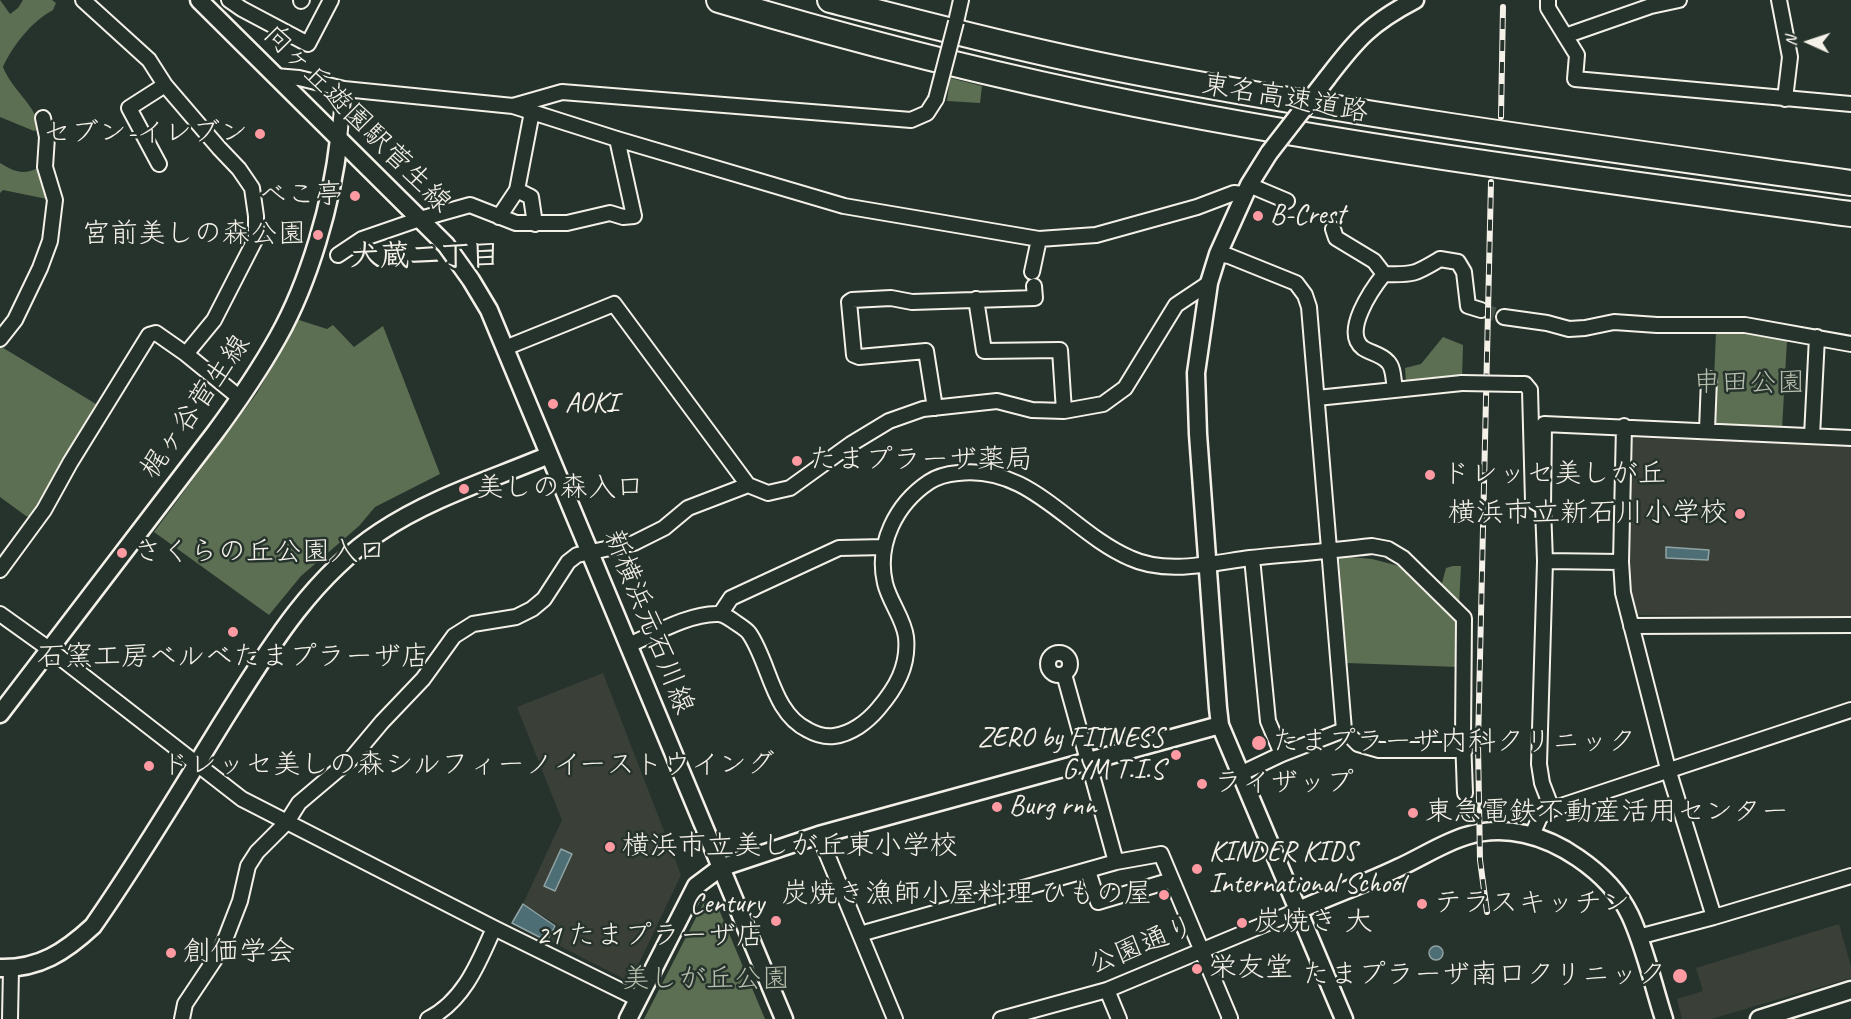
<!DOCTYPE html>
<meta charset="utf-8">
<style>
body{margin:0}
#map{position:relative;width:1851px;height:1019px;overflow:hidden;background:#26332d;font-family:Caveat,sans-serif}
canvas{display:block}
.north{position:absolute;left:1779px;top:12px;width:60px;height:60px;-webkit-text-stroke:4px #26332d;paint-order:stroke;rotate:273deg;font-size:16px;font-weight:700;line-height:24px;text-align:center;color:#f4f1e8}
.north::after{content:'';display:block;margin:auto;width:21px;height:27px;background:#f4f1e8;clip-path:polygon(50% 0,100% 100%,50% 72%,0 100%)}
</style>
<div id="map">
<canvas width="1851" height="1019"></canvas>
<div class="north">N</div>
</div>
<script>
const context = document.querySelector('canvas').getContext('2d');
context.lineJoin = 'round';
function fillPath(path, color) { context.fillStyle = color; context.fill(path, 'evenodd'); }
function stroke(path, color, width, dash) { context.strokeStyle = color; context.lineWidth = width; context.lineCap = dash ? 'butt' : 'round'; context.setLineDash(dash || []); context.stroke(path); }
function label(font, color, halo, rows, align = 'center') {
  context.font = font + ' Caveat,"Klee One",sans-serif'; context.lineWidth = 5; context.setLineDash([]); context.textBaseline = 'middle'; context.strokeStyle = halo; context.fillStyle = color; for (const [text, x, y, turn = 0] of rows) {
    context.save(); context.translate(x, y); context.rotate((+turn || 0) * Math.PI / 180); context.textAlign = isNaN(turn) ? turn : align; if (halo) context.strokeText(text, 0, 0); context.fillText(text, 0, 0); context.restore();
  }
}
fillPath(new Path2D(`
 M 1630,438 L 1851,444 L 1851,617 L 1631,615 L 1627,584 Z
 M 603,673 L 681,875 L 630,982 L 550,941 L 558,925 L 523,904 L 562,820 L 517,707 Z
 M 1839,924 L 1851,967 L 1851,978 L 1711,1019 L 1682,1019 L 1677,999 L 1703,991 L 1696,968 Z`), '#3a4038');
fillPath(new Path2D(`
 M 0,0 L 10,14 L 18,8 L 23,0 L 52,0 L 56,3 L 53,10 C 32,21 13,45 3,67 C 12,90 36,105 40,129 L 34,131 L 0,117 Z
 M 950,78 L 982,86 L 980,103 L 947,101 Z
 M 0,163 C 13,171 23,176 38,168 L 47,199 L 3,190 L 0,193 Z
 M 299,320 L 327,329 L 333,325 L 354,347 L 383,326 L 440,474 L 375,507 L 359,526 L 301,576 L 269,615 L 154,532 L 257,393 Z
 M 1716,332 L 1765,334 L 1787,340 L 1782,429 L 1712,429 Z
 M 1443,337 L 1463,345 L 1462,379 L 1440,379 L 1406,381 L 1405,368 L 1421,364 Z
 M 0,346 L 96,404 L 38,508 L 30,517 L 26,516 L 0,497 Z
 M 1339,556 L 1372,559 L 1403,567 L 1459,622 L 1459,667 L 1346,663 Z
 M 1453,566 L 1461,566 L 1459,605 L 1441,587 L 1446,568 Z
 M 715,900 L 765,1019 L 644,1019 L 704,902 Z`), '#5c6f52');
const water = new Path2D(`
 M 1666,547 L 1709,550 L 1708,560 L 1666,558 Z
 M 561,849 L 572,854 L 555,891 L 544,886 Z
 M 523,904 L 555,926 L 547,941 L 512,923 Z
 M1429 953a7 7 0 1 1 14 0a7 7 0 1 1-14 0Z`);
fillPath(water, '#4e6e75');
stroke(water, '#90a2a3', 1.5);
stroke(new Path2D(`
 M 1481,310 L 1504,317`), '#455049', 14, [14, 7]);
const minor = new Path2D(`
 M 83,0 L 149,60 L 165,85 L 219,148 L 239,169 L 252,188 L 256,216 L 256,238 L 214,320 L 186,354
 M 229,0 L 242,9 L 308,44 L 331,0
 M 1548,0 L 1548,8 L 1577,55 L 1575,79 L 1851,104
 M 1779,0 L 1790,57 L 1785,99
 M 301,1 L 302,0
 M 956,22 L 961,0
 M 1565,36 L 1651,6 L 1679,0
 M 275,76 L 299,78 L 344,89 L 513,106 L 617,139 L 844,206 L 1039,239 L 1096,235 L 1197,207 L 1234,193 L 1244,194
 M 513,106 L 562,92 L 911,120 L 927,113 L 936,99
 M 339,139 L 344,89
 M 159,164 L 129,108 L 165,85
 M 1249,185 L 1287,201
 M 517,190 L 531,197 L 535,224
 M 499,217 L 517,190 L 532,112
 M 1333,229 L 1336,238 L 1374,261 L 1384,274 C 1414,275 1415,274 1440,259 L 1458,262 L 1464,272 L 1468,306 L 1481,310
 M 1218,254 L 1229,256 L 1296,283 L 1305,295 L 1309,307 L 1344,730 L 1358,744 L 1379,750 L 1465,750
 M 338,255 L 362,239 L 420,219 L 470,205 L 516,223 L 567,223 L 610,213 L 623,217 L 634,216 L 617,139
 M 1032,272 L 1039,239
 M 1384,274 C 1372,289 1342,332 1363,348 C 1370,353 1381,354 1388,362 C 1394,368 1393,380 1395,388
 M 976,299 L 984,351 L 1060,350 L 1064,411
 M 1504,317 L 1547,323 L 1569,329 L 1585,328 L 1614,322 L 1657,325 L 1745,325 L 1851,344
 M 0,339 L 15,320 L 40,268 L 50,241 L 55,200 L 45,167 L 47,137 L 43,118
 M 505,348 L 614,304 L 748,485
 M 1516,384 L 1525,384 L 1530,390 L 1533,501 L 1543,507
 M 1317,398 L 1462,383
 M 935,408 L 926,351 L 859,357 L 854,355 L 849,302 L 852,300 L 891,298 L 912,302 L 1035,298 L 1034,286
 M 1624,426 L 1621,562 L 1623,593 L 1668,769 L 1714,917
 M 1707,430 L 1709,379
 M 1812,436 L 1817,337
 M 1252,558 L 1268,721 L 1282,754
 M 1545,561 L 1621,562
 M 0,570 L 44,510 L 70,463 L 149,335 L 156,333 L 186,354 L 240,398
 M 721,613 L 731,598 L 839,548 L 884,547
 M 0,614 L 49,649 L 242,799 L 494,928 L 638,999
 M 1631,626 L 1851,625
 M 629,645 C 654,634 690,613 718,614 C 724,614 727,617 732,620 C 737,624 745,628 749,633 C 770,663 772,713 808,730 C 815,734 825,737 834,736 C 851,734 867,722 878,709 C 896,688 909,666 906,637 C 904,619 889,601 885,583 C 876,544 896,504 929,482 C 938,476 947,474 958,473 C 1030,464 1070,532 1130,558 C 1166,575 1212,563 1250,558 C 1291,554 1331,551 1372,546 L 1388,549 L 1403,558 L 1464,618 L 1463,738 L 1465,793
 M1048 664a11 11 0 1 1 22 0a11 11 0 1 1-22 0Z
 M 1242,773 L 1282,754 L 1344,730
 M 1552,809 L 1542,783 L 1539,764 L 1545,561 L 1543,507 L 1544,424 L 1851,438
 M 819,835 L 895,1019
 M 1532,835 L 1540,817 L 1552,809 L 1851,710
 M 1116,862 L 1161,854 L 1230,1018 L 1229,1019
 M 1088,871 L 1098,902 L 1172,880
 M 860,934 L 1116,862 L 1064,674
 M 1638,937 L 1714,917 L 1851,876
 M 1107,990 L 1119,1019
 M 10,1019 L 11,969
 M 182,1019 L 185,1004 L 221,950 L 240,901 L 248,866 L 257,852 L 287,822 L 299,803 L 351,759 L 382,722 L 423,679 L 454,636 L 473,624 L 516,617 L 532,609 L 544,599 L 568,562 L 577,555 L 634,543 L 664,528 L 688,508 L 748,485 L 768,493 L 790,488 L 851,444 L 889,421 L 923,409 L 997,401 L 1032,410 L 1064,411 L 1103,404 L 1125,388 L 1176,305 L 1209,283
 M 428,1019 C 464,1001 479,962 494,928
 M 1001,1019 L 1107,990 L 1299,910`);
const tertiary = new Path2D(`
 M 199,0 L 446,245 L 471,280 L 489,310 L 784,1019
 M 1328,77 C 1357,39 1371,23 1415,0
 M 1269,153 L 1249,185 L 1218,254 L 1209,283 L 1196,373 L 1198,434 L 1218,708 L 1220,725 L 1344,1019
 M 0,714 L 214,434 C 237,403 259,371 278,337 C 309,282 332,203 339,139
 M 1299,910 C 1332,895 1367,883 1400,867 C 1422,857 1443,843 1466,836 C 1505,824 1545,835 1578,858 C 1600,873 1618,890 1630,915 C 1645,947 1653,985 1664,1019
 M 0,968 C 39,969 65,952 93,926 C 139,860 180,791 222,723 C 266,653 310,578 380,532 C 432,497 493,479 549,455
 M 628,1019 L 696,886 L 720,868 L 819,835 L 1220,725
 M 1759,1019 L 1851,990`);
const motorway = new Path2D(`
 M 719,0 C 856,41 995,76 1135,104 C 1372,151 1612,181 1851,214
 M 830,0 C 935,27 1039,54 1145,74 C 1379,119 1615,150 1851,183`);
stroke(minor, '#f4f1e8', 18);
stroke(tertiary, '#f4f1e8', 21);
stroke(motorway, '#f4f1e8', 28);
stroke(minor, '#26332d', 14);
stroke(tertiary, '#26332d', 16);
stroke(motorway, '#26332d', 24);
const rail = new Path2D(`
 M 1501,117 L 1503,7
 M 1487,912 L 1480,860 L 1478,744 L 1491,182`);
stroke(rail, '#f4f1e8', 6);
stroke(rail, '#26332d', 4, [11]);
const minorBridge = new Path2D(`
 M 936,99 L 956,22
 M 1462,383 L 1516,384`);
const tertiaryBridge = new Path2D(`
 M 1269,153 L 1328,77`);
stroke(minorBridge, '#f4f1e8', 18, []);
stroke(tertiaryBridge, '#f4f1e8', 21, []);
stroke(minorBridge, '#26332d', 14);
stroke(tertiaryBridge, '#26332d', 16);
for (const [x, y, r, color] of [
 [260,134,6,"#ff9aa2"],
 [355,196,6,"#ff9aa2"],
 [1258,216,6,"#ff9aa2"],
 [318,235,6,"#ff9aa2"],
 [553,404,6,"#ff9aa2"],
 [797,461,6,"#ff9aa2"],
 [1430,475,6,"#ff9aa2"],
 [464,489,6,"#ff9aa2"],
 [1740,514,6,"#ff9aa2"],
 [122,553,6,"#ff9aa2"],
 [233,632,6,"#ff9aa2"],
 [1259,743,8,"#ff9aa2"],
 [1176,755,6,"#ff9aa2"],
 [149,766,6,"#ff9aa2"],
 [1202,784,6,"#ff9aa2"],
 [997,807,6,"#ff9aa2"],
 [1413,813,6,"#ff9aa2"],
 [610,847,6,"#ff9aa2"],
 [1197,869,6,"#ff9aa2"],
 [1164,895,6,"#ff9aa2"],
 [1422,904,6,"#ff9aa2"],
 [776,921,6,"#ff9aa2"],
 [1242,923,6,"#ff9aa2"],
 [171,953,6,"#ff9aa2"],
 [1197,969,6,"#ff9aa2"],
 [1680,976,8,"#ff9aa2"]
]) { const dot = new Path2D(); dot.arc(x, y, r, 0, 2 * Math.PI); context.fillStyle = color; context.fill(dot); stroke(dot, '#26332d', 2); }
label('28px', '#f4f1e8', '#26332d', [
 ["東名高速道路",1285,99,10],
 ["向ヶ丘遊園駅菅生線",357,119,45],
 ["梶ヶ谷菅生線",196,407,-55],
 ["新横浜元石川線",648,622,68],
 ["公園通り",1142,946,-22]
]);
label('28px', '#f4f1e8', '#26332d', [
 ["セブン-イレブン",248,134,"right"],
 ["べこ亭",343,196,"right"],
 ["B-Crest",1270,216],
 ["宮前美しの森公園",306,235,"right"],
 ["AOKI",565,404],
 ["たまプラーザ薬局",809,461],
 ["ドレッセ美しが丘",1442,475],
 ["美しの森入口",476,489],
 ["横浜市立新石川小学校",1728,514,"right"],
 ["さくらの丘公園入口",134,553],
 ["石窯工房ベルベたまプラーザ店",233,658,"center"],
 ["ZERO by FITNESS",1164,739,"right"],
 ["GYM T.I.S",1164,771,"right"],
 ["たまプラーザ内科クリニック",1272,743],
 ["ドレッセ美しの森シルフィーノイーストウイング",161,766],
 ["ライザップ",1214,784],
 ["Burg rnn",1009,807],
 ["東急電鉄不動産活用センター",1425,813],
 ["横浜市立美しが丘東小学校",622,847],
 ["KINDER KIDS",1209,853],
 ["International School",1209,885],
 ["炭焼き漁師小屋料理 ひもの屋",1152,895,"right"],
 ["テラスキッチン",1434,904],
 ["Century",764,905,"right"],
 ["21 たまプラーザ店",764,937,"right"],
 ["炭焼き 大",1254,923],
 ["創価学会",183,953],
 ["栄友堂",1209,969],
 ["たまプラーザ南口クリニック",1666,976,"right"]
], 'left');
label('28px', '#b7bdac', '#26332d', [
 ["申田公園",1749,384],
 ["美しが丘公園",706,980]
]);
label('bold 30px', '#f4f1e8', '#26332d', [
 ["犬蔵二丁目",425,257]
]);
</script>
